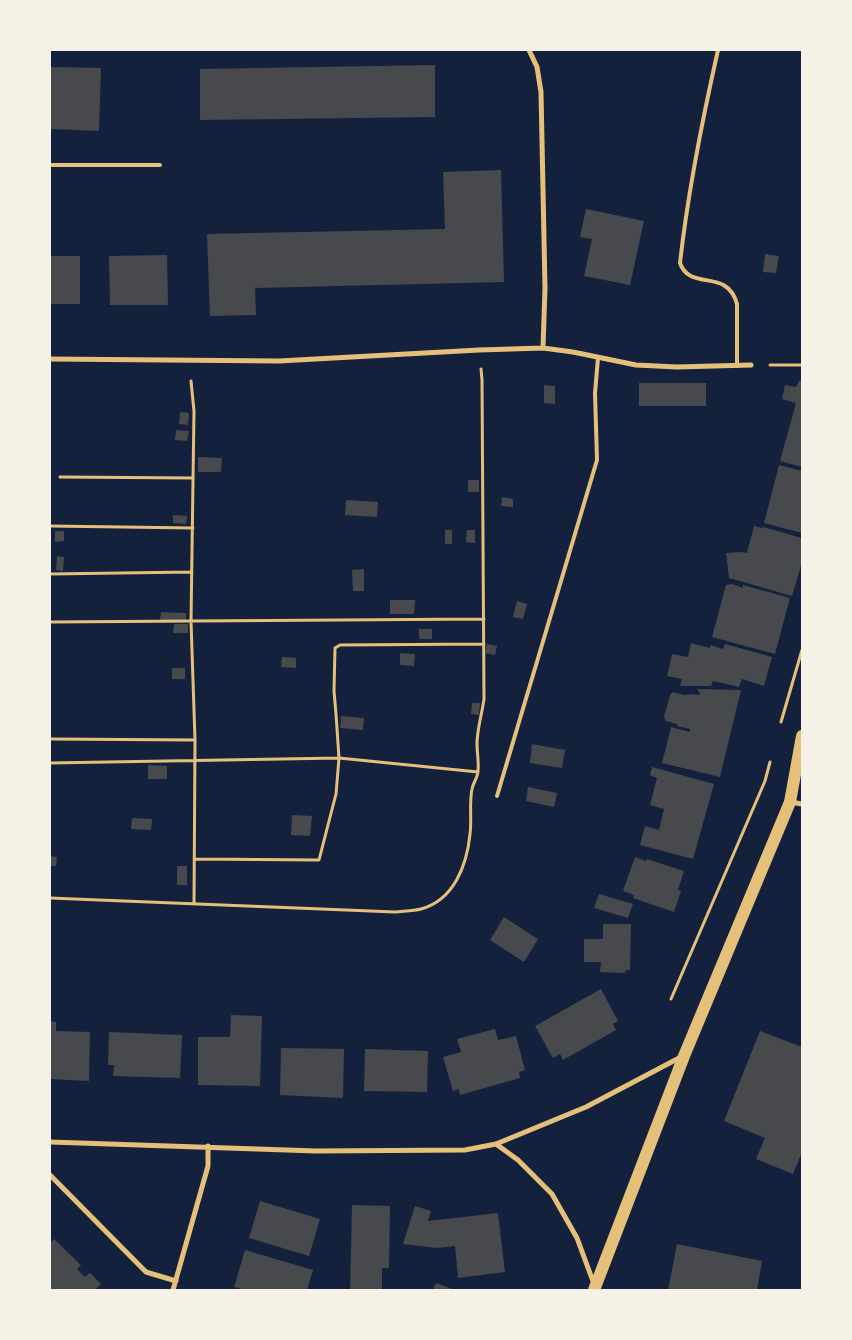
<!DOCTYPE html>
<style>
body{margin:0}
#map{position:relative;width:852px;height:1340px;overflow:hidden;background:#14213d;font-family:"Titillium Web",sans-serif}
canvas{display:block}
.frame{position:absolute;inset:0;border:51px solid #f6f1e7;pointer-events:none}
</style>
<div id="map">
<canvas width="852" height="1340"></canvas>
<div class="frame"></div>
</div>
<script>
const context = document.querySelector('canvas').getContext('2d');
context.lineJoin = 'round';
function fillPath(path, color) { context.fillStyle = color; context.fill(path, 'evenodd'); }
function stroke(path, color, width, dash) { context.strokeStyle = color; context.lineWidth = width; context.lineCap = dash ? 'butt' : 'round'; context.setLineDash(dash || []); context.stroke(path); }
fillPath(new Path2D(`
 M 435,65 L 435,117 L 200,120 L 200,69 Z
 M 50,67 L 101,68 L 99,131 L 50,129 Z
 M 501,170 L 504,282 L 255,288 L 256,315 L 210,316 L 207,234 L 445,229 L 443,172 Z
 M 586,209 L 644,221 L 630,285 L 584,276 L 592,239 L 580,237 Z
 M 765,254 L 779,256 L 776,273 L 763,272 Z
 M 167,255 L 168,305 L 110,305 L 109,256 Z
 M 50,256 L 80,256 L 80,304 L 50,304 Z
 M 799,381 L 802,381 L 802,467 L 780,461 L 796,403 L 782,399 L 785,385 L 796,387 Z
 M 639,383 L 706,383 L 706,406 L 639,406 Z
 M 544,385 L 555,386 L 555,404 L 544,403 Z
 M 180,412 L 189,413 L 188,425 L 179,424 Z
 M 176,430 L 189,431 L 187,441 L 175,440 Z
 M 198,457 L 222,458 L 221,472 L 198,472 Z
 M 779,465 L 802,471 L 802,533 L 764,523 Z
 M 468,480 L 479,480 L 479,492 L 468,492 Z
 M 502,497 L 513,499 L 513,507 L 501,506 Z
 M 346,500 L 378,502 L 377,517 L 345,515 Z
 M 173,515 L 187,516 L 186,524 L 173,523 Z
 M 754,526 L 762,528 L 763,527 L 802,538 L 802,562 L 792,596 L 729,578 L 726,553 L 742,552 L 747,553 Z
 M 445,530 L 452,530 L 452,544 L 445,544 Z
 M 467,530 L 475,530 L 475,543 L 466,542 Z
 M 55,531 L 64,531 L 64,541 L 55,542 Z
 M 57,556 L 64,557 L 63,571 L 56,570 Z
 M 364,569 L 364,591 L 353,591 L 352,570 Z
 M 732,584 L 743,588 L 743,585 L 790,598 L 775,654 L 712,637 L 726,585 Z
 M 390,600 L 415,600 L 414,614 L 390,614 Z
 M 517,601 L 527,604 L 523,619 L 513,617 Z
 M 161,612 L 186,613 L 186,620 L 160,620 Z
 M 174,624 L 188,624 L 188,633 L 173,633 Z
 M 419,629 L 432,629 L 432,639 L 419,639 Z
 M 691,643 L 710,648 L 710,645 L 723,649 L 725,644 L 772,657 L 764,686 L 742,679 L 739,687 L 713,681 L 711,686 L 680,686 L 682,679 L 667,676 L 672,654 L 688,657 Z
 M 487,644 L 497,646 L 495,655 L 485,653 Z
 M 400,653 L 415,654 L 414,666 L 400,665 Z
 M 282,657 L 296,658 L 296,668 L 281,667 Z
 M 172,668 L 185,668 L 185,679 L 172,679 Z
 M 697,689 L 741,690 L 720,777 L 662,763 L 671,727 L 690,732 L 690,729 L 677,726 L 677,724 L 666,721 L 664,717 L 670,695 L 673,692 L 684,695 L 692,694 L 699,695 L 700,693 Z
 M 472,703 L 480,703 L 479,715 L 471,714 Z
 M 341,716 L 364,718 L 363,730 L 340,728 Z
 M 532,744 L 565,750 L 562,768 L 530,763 Z
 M 148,765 L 167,766 L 167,779 L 148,779 Z
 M 652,767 L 714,784 L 693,859 L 640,845 L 645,826 L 659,830 L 664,809 L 650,805 L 657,778 L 650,775 Z
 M 528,787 L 557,793 L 554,807 L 526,801 Z
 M 292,815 L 312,816 L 310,836 L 291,835 Z
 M 132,818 L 152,819 L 151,830 L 131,829 Z
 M 50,856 L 57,857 L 56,866 L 50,866 Z
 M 635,857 L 646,861 L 647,859 L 684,871 L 678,890 L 681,891 L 674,912 L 633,898 L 634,895 L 623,891 Z
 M 177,866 L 187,866 L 187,885 L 177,885 Z
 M 599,894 L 633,904 L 628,918 L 594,908 Z
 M 504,917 L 538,939 L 524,962 L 490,940 Z
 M 603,924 L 631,924 L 630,970 L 626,970 L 625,973 L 600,972 L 601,962 L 584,962 L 584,939 L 603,939 Z
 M 601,989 L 618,1021 L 613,1024 L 616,1030 L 563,1060 L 560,1054 L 553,1058 L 535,1026 Z
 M 231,1015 L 262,1016 L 260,1086 L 198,1085 L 198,1037 L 230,1037 Z
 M 50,1021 L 56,1022 L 56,1031 L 90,1032 L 89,1081 L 50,1079 Z
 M 495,1029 L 498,1040 L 516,1036 L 525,1070 L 519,1072 L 520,1078 L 460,1095 L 459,1089 L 453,1091 L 443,1057 L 461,1052 L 457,1039 Z
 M 760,1031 L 802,1047 L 802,1152 L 793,1174 L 756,1159 L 765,1138 L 724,1121 Z
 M 109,1032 L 182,1035 L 180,1078 L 113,1076 L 114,1065 L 108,1065 Z
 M 281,1048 L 344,1049 L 343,1098 L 280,1095 Z
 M 365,1049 L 428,1051 L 427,1092 L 364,1091 Z
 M 260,1201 L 320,1219 L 309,1256 L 249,1238 Z
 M 352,1205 L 390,1206 L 389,1268 L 382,1268 L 382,1290 L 350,1290 Z
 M 415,1206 L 431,1211 L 428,1221 L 498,1213 L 505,1272 L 458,1278 L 455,1246 L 437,1248 L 403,1244 Z
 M 54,1239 L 81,1265 L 77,1269 L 85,1277 L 90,1273 L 101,1284 L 95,1290 L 50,1290 L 50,1241 L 51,1242 Z
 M 677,1244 L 762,1261 L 757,1290 L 668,1290 Z
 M 245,1250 L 313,1270 L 307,1290 L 300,1289 L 299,1290 L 245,1290 L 234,1287 Z
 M 436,1283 L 455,1290 L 433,1290 Z`), '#48494c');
stroke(new Path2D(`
 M 770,365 L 802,365
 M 191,381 L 194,411 L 191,621 L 195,740 L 194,904
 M 60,477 L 193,478
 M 50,526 L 193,528
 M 50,574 L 192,572
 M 50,622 L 484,619
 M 781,722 L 802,650
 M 50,739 L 195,740
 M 50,763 L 339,758 L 478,772
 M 194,859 L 319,860 L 336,794 L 339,758 L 336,714 L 334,691 L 335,648 L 340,645 L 484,644
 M 50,898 L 395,912 C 403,911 413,911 421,909 C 454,900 467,865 470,834 C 472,820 469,803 472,789 C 473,783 478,777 478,771 C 479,762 477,753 477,744 C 477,729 482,714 484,699 L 482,380 L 481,369
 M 671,999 L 765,781 L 770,762`), '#e5c07b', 3);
stroke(new Path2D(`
 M 718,50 C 702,121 688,191 680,263 C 690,292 727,267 737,304 L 737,366
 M 50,165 L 160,165
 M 497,796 L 597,460 L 595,393 L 598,358`), '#e5c07b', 4);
stroke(new Path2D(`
 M 529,50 L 537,67 L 541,92 L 545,288 L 543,348
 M 50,359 L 279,361 L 479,350 L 543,348 L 573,352 L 636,365 L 677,367 L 751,365
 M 791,802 L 802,804
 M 50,1142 L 316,1151 L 465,1150 L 496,1144 L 586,1107 L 681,1057
 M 496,1144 L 518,1160 L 552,1194 L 577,1238 L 594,1284
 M 50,1175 L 146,1272 L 176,1281
 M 173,1290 L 208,1166 L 208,1146`), '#e5c07b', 5);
stroke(new Path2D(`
 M 594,1290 L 684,1056 L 790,802 L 802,736`), '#e5c07b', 12);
</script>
